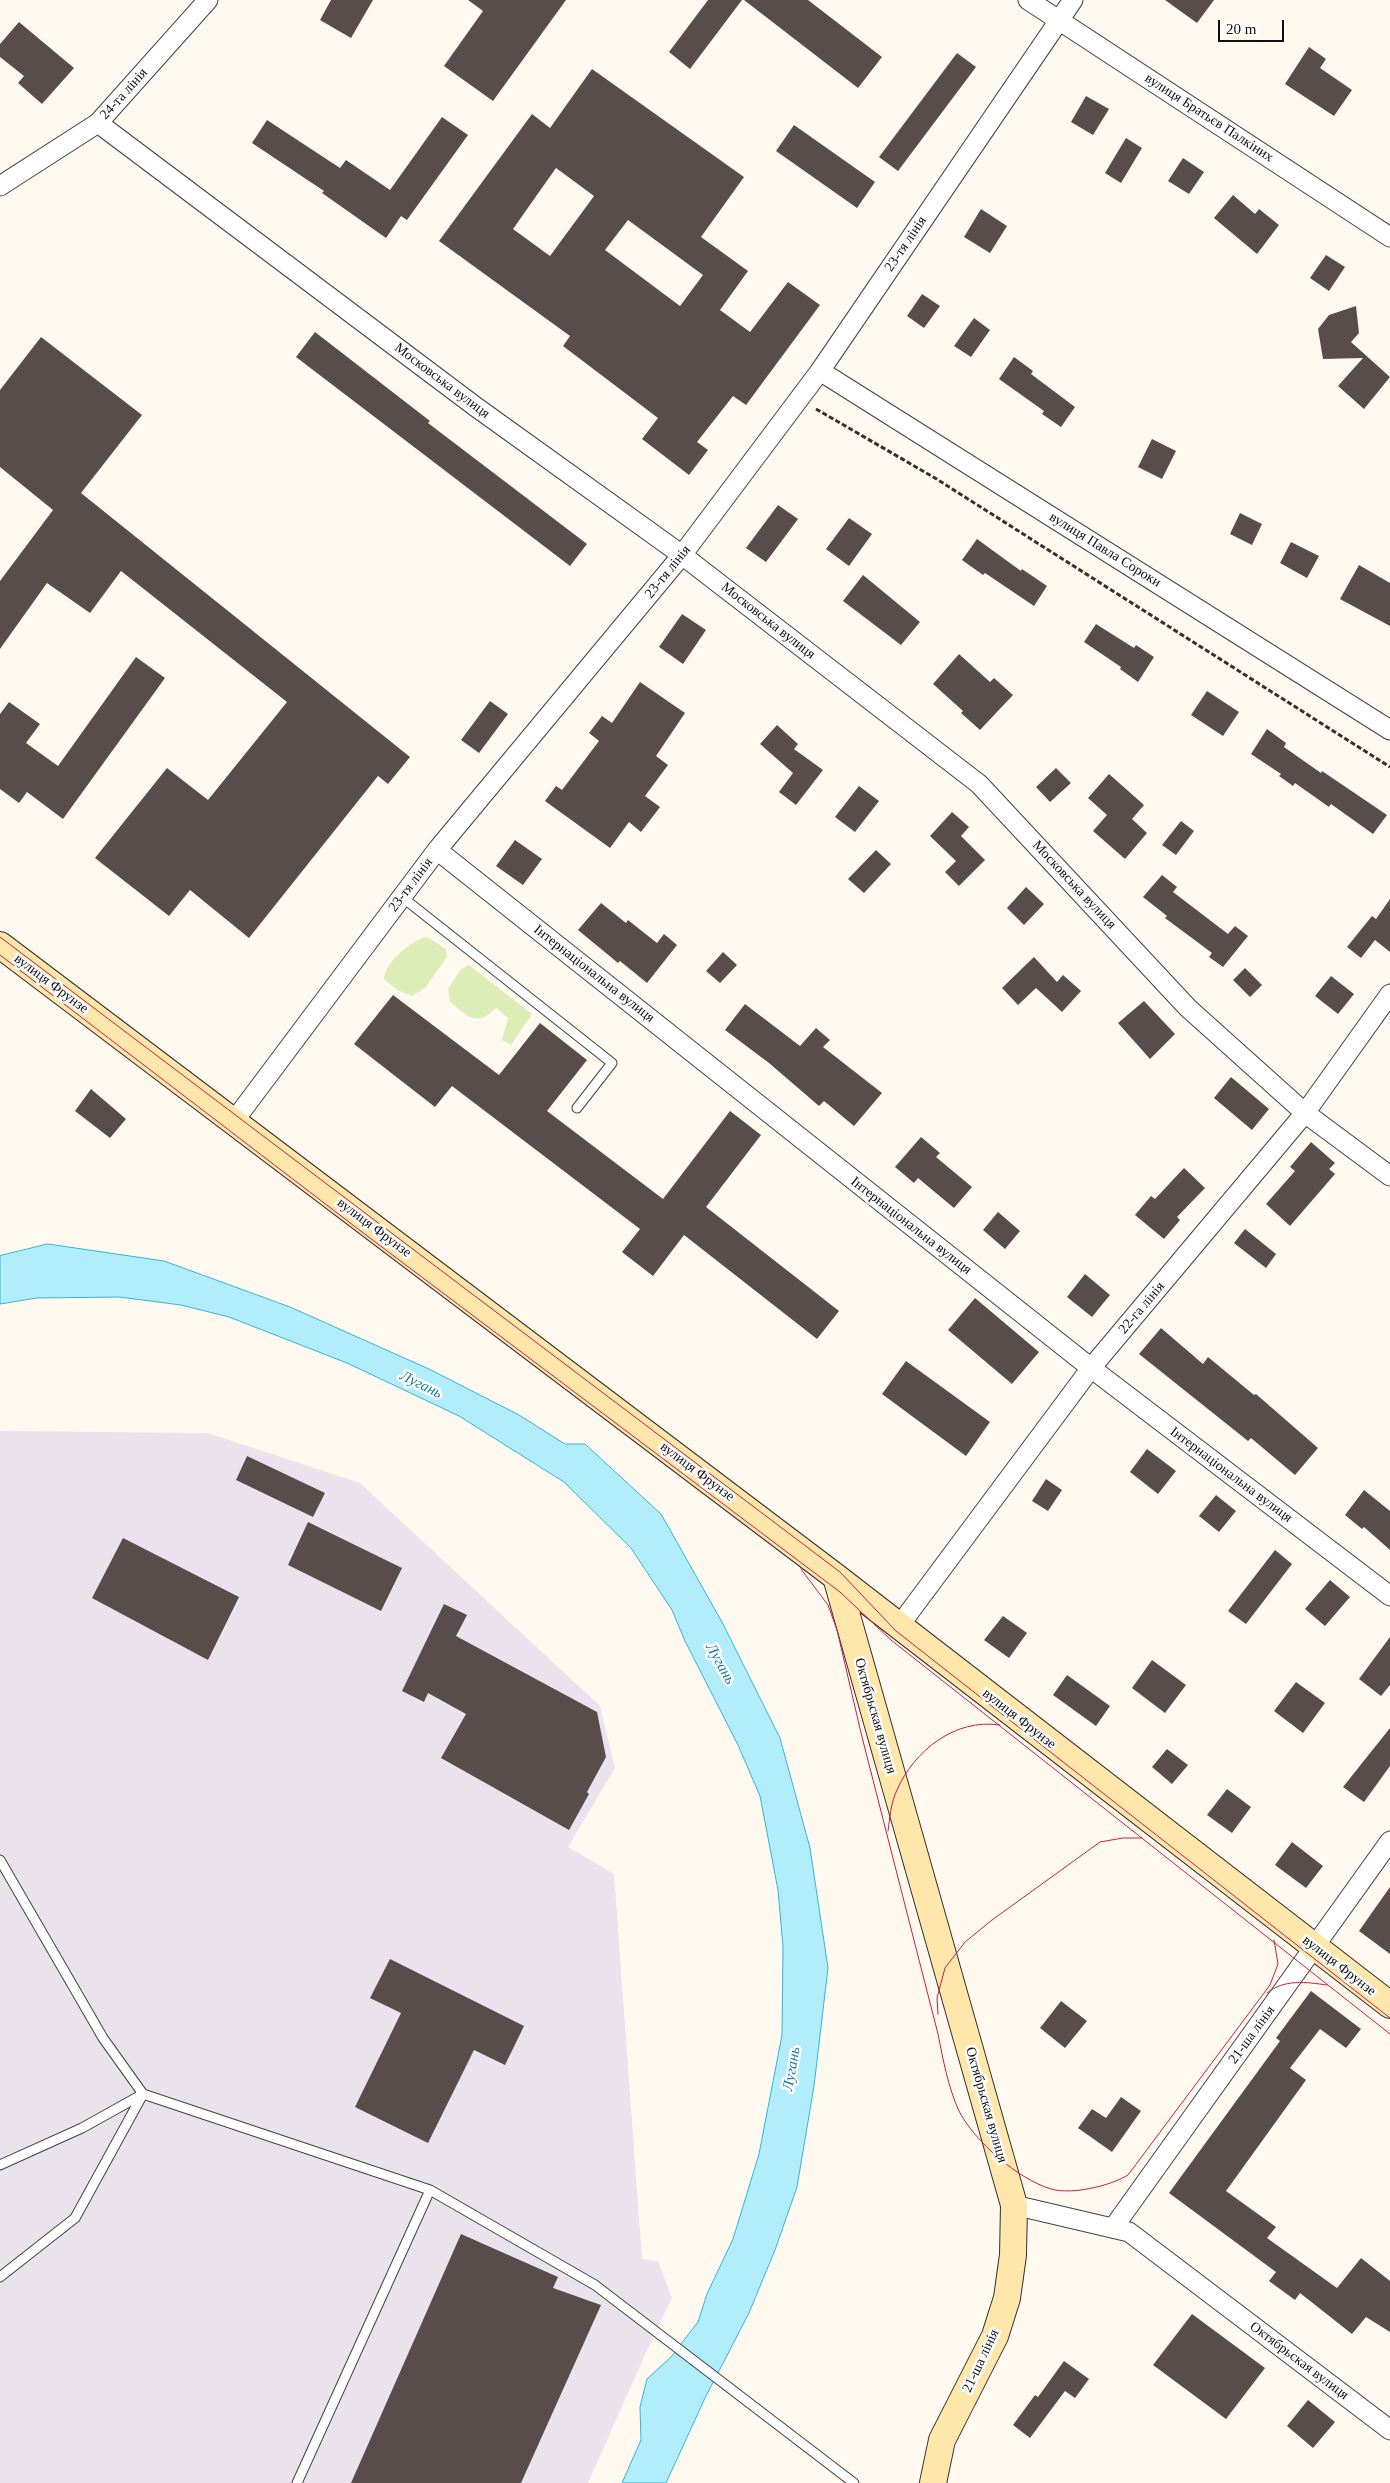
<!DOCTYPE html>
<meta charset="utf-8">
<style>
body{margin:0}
#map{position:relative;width:1390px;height:2483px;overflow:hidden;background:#fff9f0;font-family:Georgia,serif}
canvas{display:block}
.scale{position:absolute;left:1218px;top:20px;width:66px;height:22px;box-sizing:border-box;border:2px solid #0f0f0f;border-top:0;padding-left:6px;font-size:15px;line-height:18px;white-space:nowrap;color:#0f0f0f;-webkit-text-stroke:4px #fff;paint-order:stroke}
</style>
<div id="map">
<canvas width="1390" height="2483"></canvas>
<div class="scale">20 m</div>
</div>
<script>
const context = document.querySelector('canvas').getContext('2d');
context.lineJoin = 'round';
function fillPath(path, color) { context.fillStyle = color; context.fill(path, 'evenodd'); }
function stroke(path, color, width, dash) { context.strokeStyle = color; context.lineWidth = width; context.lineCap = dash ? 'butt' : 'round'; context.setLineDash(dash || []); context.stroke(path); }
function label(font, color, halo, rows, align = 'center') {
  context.font = font + ' Georgia,serif'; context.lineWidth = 5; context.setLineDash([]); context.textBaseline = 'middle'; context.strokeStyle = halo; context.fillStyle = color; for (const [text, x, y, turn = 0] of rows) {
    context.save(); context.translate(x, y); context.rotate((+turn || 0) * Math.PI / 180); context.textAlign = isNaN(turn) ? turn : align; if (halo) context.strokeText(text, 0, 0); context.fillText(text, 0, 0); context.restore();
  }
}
fillPath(new Path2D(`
 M 0,1431 L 208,1433 L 360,1483 L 600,1706 L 615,1768 L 568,1847 L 614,1874 L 642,2259 L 658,2261 L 672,2298 L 644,2357 L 588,2483 L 0,2483 Z`), '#eae3ee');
fillPath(new Path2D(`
 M 427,937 L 446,949 L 447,957 L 425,988 L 412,996 L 397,990 L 384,979 C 385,962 411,940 427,937 Z
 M 469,965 L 532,1014 L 511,1045 L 502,1040 L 508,1018 L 496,1008 C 477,1028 466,1016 450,1001 L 448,989 L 461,969 Z`), '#ddedb7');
const water = new Path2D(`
 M 48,1244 L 164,1261 L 290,1307 L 429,1369 L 519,1415 L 565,1444 L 585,1444 L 661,1514 L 722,1622 L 780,1738 L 810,1848 L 828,1968 L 814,2086 L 797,2187 L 775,2250 L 749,2313 L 705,2398 L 666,2483 L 622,2483 L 641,2440 L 640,2407 L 647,2379 L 671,2357 L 698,2322 L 707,2294 L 733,2239 L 759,2154 L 782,2035 L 783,1947 L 778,1890 L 760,1796 L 738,1745 L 685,1641 L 672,1610 L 631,1548 L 564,1482 L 459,1416 L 347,1363 L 229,1317 L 181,1305 L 119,1297 L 37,1298 L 0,1304 L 0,1256 Z`);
fillPath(water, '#b1edfa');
stroke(water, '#33b4d6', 1);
fillPath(new Path2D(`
 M 331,0 L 373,0 L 351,38 L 320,20 Z
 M 468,0 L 566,0 L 493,101 L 444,66 L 483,11 Z
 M 708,0 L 742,0 L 690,69 L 669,52 Z
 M 744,0 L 808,0 L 882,57 L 858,88 Z
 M 1165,0 L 1214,0 L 1197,23 Z
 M 19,22 L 74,68 L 42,104 L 18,83 L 24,76 L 0,57 L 0,44 Z
 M 1309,47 L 1326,59 L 1320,68 L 1352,90 L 1334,116 L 1285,84 Z
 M 957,53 L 976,67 L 898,171 L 879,157 Z
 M 592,69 L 744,177 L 701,237 L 748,271 L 720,310 L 750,332 L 788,282 L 820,305 L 746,405 L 733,396 L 697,442 L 708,450 L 689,475 L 642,439 L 658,418 L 563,346 L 570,336 L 439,241 L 532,114 L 550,128 ZM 556,168 L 594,196 L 550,256 L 513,229 ZM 628,220 L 703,275 L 680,306 L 605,250 Z
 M 1086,96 L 1109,109 L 1093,135 L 1071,122 Z
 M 442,117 L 468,135 L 407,220 L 401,216 L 386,238 L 322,193 L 324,191 L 252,143 L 267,120 L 340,168 L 346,160 L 390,190 Z
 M 794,125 L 875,182 L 857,208 L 776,151 Z
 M 1126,138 L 1142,148 L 1121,183 L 1105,173 Z
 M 1183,158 L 1204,172 L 1189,194 L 1168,181 Z
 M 1233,195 L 1255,214 L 1259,209 L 1279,225 L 1257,254 L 1214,218 Z
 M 981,209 L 1007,226 L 990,253 L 964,237 Z
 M 1326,255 L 1345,267 L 1329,291 L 1310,278 Z
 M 922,294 L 940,306 L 924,328 L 907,316 Z
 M 1356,306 L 1359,333 L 1351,342 L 1390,377 L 1364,409 L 1338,386 L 1363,358 L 1323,359 L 1318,329 L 1329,315 Z
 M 974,318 L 990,330 L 971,357 L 954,346 Z
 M 315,332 L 430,421 L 428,423 L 587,544 L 570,566 L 296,357 Z
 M 41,337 L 142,415 L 81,493 L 410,757 L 388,784 L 378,776 L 249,938 L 190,890 L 169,916 L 95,858 L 167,768 L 208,800 L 287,702 L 121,571 L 90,613 L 47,583 L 0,649 L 0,581 L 53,510 L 0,467 L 0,390 Z
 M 1014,357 L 1033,371 L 1031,374 L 1075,407 L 1061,427 L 1042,414 L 1044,411 L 999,379 Z
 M 1152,439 L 1176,451 L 1162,479 L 1138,467 Z
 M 778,505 L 798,519 L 766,562 L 746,548 Z
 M 1240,513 L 1262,524 L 1252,545 L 1230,534 Z
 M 849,518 L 872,534 L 849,566 L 826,549 Z
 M 977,539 L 1021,571 L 1022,569 L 1047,586 L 1034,606 L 985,573 L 983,575 L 962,560 Z
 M 1291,542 L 1319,556 L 1307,578 L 1280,563 Z
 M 1359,565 L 1390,583 L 1390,626 L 1340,599 Z
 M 863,575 L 920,622 L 901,645 L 843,601 Z
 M 682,614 L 706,630 L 683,664 L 659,647 Z
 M 1096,624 L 1134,648 L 1136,645 L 1154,657 L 1138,682 L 1120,669 L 1121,667 L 1084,642 Z
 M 959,654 L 990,682 L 994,678 L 1013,695 L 980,730 L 961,713 L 963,711 L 933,684 Z
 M 136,657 L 165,678 L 63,819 L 27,792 L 19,803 L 0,789 L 0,714 L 9,702 L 40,724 L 26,743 L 58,766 Z
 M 640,682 L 685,713 L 656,756 L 668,765 L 645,796 L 660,807 L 641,832 L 629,822 L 610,848 L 545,801 L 556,786 L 562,790 L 599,741 L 589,733 L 602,716 L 612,723 Z
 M 1207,691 L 1239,712 L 1223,736 L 1191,715 Z
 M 490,701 L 508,714 L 479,753 L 461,740 Z
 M 777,725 L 798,744 L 794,749 L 823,770 L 796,805 L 779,792 L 793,773 L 760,744 Z
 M 1267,729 L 1286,743 L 1284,747 L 1321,773 L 1322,771 L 1387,815 L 1373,834 L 1331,804 L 1329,807 L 1295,783 L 1293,786 L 1279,776 L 1281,774 L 1251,754 Z
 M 1056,768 L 1071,783 L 1050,802 L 1036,787 Z
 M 1109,774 L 1144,805 L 1132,819 L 1147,833 L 1125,859 L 1093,831 L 1107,815 L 1088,798 Z
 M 859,786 L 879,801 L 855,832 L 835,817 Z
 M 952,812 L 969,827 L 961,836 L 985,860 L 959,886 L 945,872 L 956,861 L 930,836 Z
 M 1181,821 L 1194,831 L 1176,855 L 1162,845 Z
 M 515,840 L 542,859 L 523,885 L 496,866 Z
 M 876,850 L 891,864 L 864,893 L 848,879 Z
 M 1162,875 L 1177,887 L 1173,892 L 1228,934 L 1235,926 L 1248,936 L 1223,967 L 1209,957 L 1212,953 L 1165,918 L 1167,916 L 1143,897 Z
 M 1026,887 L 1044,904 L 1024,925 L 1007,908 Z
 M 1390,899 L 1390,952 L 1375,940 L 1361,958 L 1347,947 L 1372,916 L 1376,919 Z
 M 601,903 L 626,923 L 628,920 L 657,943 L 664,934 L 677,945 L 647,983 L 620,961 L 618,963 L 578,930 Z
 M 723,952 L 737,965 L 720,983 L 706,971 Z
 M 1034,957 L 1057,982 L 1063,975 L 1081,991 L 1062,1012 L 1036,988 L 1018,1005 L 1002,988 Z
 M 1245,968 L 1262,985 L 1250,997 L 1233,980 Z
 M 1331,976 L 1354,994 L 1338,1014 L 1315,996 Z
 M 393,995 L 499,1075 L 540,1023 L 587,1060 L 547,1111 L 663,1199 L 730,1111 L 761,1135 L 706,1207 L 839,1311 L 817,1339 L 684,1235 L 653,1276 L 622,1252 L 640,1229 L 452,1086 L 435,1107 L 354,1044 Z
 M 1144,1001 L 1175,1034 L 1150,1059 L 1118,1023 Z
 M 745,1004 L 800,1046 L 816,1028 L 830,1040 L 823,1047 L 882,1093 L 854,1126 L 824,1101 L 819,1106 L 769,1063 L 725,1030 Z
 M 1231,1077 L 1269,1109 L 1252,1130 L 1214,1098 Z
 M 91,1089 L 126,1119 L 110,1138 L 75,1111 Z
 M 921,1137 L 940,1153 L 936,1157 L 972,1187 L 954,1208 L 918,1178 L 914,1183 L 895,1167 Z
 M 1311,1142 L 1335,1163 L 1329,1169 L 1335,1174 L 1290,1226 L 1266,1204 L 1295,1171 L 1290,1167 Z
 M 1184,1168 L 1205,1188 L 1177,1217 L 1180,1220 L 1164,1239 L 1135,1215 L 1151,1196 L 1155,1199 Z
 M 998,1212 L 1020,1231 L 1005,1249 L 983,1230 Z
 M 1245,1229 L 1276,1254 L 1266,1268 L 1234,1243 Z
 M 1085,1274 L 1110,1295 L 1092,1317 L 1067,1297 Z
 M 975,1298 L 1039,1352 L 1012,1384 L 948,1330 Z
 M 1161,1328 L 1203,1364 L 1208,1357 L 1254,1395 L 1256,1394 L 1318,1448 L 1295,1475 L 1251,1438 L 1248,1441 L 1139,1354 Z
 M 906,1361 L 990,1422 L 966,1456 L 882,1394 Z
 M 1147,1449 L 1176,1471 L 1158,1494 L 1130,1472 Z
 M 247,1456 L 325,1493 L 313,1517 L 236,1480 Z
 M 1046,1479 L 1062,1490 L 1048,1511 L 1032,1501 Z
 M 1364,1490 L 1390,1511 L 1390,1550 L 1364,1527 L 1362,1529 L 1345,1515 Z
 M 1216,1495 L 1236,1511 L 1219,1532 L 1199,1516 Z
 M 308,1522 L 402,1568 L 381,1611 L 288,1565 Z
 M 123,1538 L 239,1597 L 208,1660 L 92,1598 Z
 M 1275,1550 L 1292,1564 L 1246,1624 L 1228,1611 Z
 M 1330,1580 L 1350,1597 L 1325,1626 L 1305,1609 Z
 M 444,1604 L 467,1615 L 456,1636 L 597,1712 L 606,1757 L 587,1792 L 589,1794 L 569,1830 L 441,1758 L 466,1714 L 428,1693 L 424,1702 L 402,1691 Z
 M 1003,1616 L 1027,1633 L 1009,1658 L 984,1640 Z
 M 1390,1637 L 1390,1685 L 1381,1696 L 1359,1679 Z
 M 1152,1660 L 1186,1685 L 1165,1713 L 1132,1688 Z
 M 1067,1675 L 1110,1706 L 1096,1726 L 1053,1695 Z
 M 1296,1682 L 1325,1703 L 1303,1733 L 1274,1711 Z
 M 1390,1728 L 1390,1766 L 1364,1802 L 1343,1787 Z
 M 1167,1749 L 1188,1765 L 1172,1784 L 1152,1767 Z
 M 1227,1789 L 1251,1807 L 1232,1833 L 1207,1815 Z
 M 1292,1842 L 1323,1866 L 1306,1888 L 1275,1865 Z
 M 1390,1887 L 1390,1954 L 1359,1931 Z
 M 390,1959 L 524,2026 L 505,2065 L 474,2050 L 428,2143 L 355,2107 L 401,2013 L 370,1998 Z
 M 1311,1991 L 1361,2029 L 1346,2048 L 1320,2029 L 1290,2068 L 1306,2080 L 1226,2191 L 1276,2227 L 1267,2238 L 1337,2288 L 1361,2258 L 1390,2281 L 1390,2332 L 1366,2317 L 1352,2334 L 1300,2293 L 1295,2300 L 1269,2281 L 1276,2272 L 1169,2193 L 1280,2041 L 1276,2038 Z
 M 1061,2001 L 1087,2021 L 1065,2048 L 1040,2028 Z
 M 1121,2097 L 1141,2111 L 1112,2152 L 1078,2128 L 1092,2109 L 1106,2118 Z
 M 461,2234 L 558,2277 L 553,2288 L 601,2305 L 521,2483 L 351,2483 Z
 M 1192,2314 L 1265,2368 L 1226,2419 L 1153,2365 Z
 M 1064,2361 L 1089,2379 L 1075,2398 L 1065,2391 L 1030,2438 L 1013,2425 L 1035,2395 L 1038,2397 Z
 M 1308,2400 L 1335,2422 L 1313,2448 L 1287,2426 Z`), '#584d4a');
const lane = new Path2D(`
 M 402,897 L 612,1063 L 577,1108
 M 0,1860 L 103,2038 L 143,2094 L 75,2218 L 0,2277
 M 0,2165 L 82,2128 L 143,2094 L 430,2190 L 595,2285 L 854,2483
 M 297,2483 L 430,2190`);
const street = new Path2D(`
 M 1028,0 L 1390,237
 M 98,123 L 476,407 L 682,555 L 979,784 L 1188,1008 L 1305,1113 L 1390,1176
 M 0,186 L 98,123 L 208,0
 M 820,371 L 1390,730
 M 437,850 L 1091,1368 L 1390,1596
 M 234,1121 L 437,850 L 682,555 L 820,371 L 1073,0
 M 899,1626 L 1091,1368 L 1305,1113 L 1390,994
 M 1014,2205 L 1129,2232 L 1390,2430
 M 1113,2228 L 1390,1841`);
const secondary = new Path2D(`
 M 0,945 L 836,1577 L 1390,2005
 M 836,1577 L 1014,2205 L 1013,2255 L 1007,2298 L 995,2336 L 942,2440 L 933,2483`);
stroke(lane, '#424242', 11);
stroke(street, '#424242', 21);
stroke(secondary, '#313131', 28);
stroke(new Path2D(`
 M 816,409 L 935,478 L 1390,767`), '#313131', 3, [5, 2.5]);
stroke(lane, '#fff', 9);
stroke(street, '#fff', 19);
stroke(secondary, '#ffe6ab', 26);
stroke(new Path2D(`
 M 0,937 L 840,1572 L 896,1631 L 1390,2018
 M 0,955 L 362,1232 L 840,1592 L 891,1640 L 1390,2034
 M 801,1569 L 828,1605 L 837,1630 L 862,1737 L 938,2034 C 943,2059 948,2087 959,2111 C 975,2142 1018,2179 1051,2189 C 1072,2195 1110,2186 1128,2175 L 1270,1985 L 1278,1964 L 1274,1940
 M 888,1831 C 890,1817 891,1802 897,1790 C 914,1751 955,1718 1000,1725
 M 1267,1993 C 1284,1979 1306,1982 1327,1985
 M 938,2014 L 937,1998 L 945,1968 L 965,1942 L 992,1920 L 1100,1842 L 1123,1838 L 1142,1838`), '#c91c45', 1);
label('14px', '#0f0f0f', '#fff', [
 ["24-та лінія",124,94,-48],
 ["вулиця Братьєв Палкіних",1209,118,33],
 ["23-тя лінія",906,244,-56],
 ["Московська вулиця",442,381,37],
 ["вулиця Павла Сороки",1105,550,32],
 ["23-тя лінія",668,572,-51],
 ["Московська вулиця",768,621,38],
 ["23-тя лінія",411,885,-53],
 ["Московська вулиця",1074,885,47],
 ["Інтернаціональна вулиця",594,974,38],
 ["вулиця Фрунзе",51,984,37],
 ["Інтернаціональна вулиця",911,1226,38],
 ["вулиця Фрунзе",374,1228,37],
 ["22-га лінія",1142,1308,-50],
 ["вулиця Фрунзе",697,1472,37],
 ["Інтернаціональна вулиця",1231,1475,37],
 ["Октябрьская вулиця",875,1716,74],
 ["вулиця Фрунзе",1019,1719,38],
 ["вулиця Фрунзе",1339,1966,38],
 ["21-ша лінія",1252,2035,-54],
 ["Октябрьская вулиця",986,2105,74],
 ["21-ша лінія",981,2361,-65],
 ["Октябрьская вулиця",1299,2361,37]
]);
label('italic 15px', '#0f7da2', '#fff', [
 ["Лугань",421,1385,26],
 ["Лугань",720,1664,61],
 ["Лугань",792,2069,-80]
]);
</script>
